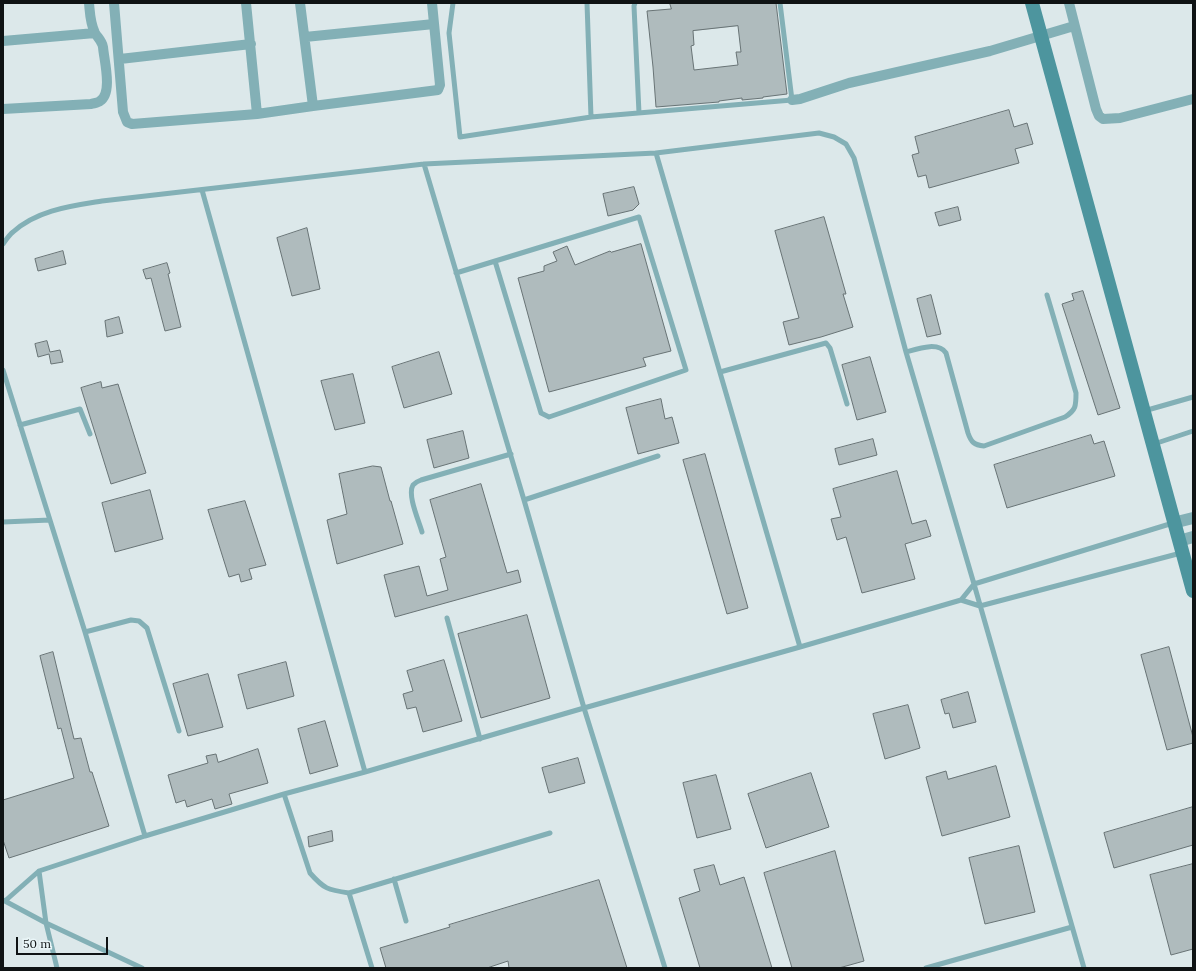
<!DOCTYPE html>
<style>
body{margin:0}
#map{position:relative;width:1196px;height:971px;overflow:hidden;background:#dce8ea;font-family:Lora,serif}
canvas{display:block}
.frame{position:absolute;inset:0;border:4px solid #0f1314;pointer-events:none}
.scale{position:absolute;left:16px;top:937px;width:92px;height:18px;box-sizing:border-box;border:2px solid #0f1314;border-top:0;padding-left:5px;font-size:12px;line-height:14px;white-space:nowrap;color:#0f1314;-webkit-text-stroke:3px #e9f5f7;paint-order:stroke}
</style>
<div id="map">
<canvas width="1196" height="971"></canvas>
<div class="frame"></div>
<div class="scale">50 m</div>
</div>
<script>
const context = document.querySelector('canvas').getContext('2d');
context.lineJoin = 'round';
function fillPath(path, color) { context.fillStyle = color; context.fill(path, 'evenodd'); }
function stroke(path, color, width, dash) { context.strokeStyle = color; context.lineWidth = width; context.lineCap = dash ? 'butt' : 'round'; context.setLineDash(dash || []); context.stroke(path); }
const building = new Path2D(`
 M 670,3 L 776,3 L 787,94 L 763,97 L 763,98 L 742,100 L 742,98 L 719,101 L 719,102 L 656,107 L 653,67 L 647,11 L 671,9 ZM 738,26 L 741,52 L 736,52 L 738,65 L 694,70 L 691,46 L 694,45 L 693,31 Z
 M 1009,110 L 1014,127 L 1027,123 L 1033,144 L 1015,149 L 1019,163 L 929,188 L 926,175 L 918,177 L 912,155 L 919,153 L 915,137 Z
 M 634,187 L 639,204 L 633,210 L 608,216 L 603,194 Z
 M 958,207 L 961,220 L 939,226 L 935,213 Z
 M 824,217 L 846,294 L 843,294 L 853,327 L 821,337 L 789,345 L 783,322 L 799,318 L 775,231 Z
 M 307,228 L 320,289 L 292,296 L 277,238 Z
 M 641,244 L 671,351 L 643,358 L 646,366 L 549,392 L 518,278 L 544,271 L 544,266 L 557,261 L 553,252 L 567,246 L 575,265 L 610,251 L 611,252 Z
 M 63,251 L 66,264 L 38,271 L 35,259 Z
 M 167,263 L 170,273 L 168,274 L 181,327 L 165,331 L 151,278 L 146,279 L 143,270 Z
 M 1083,291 L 1120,408 L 1098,415 L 1062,304 L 1074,300 L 1072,294 Z
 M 931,295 L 941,334 L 927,337 L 917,299 Z
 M 119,317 L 123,333 L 107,337 L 105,321 Z
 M 47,341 L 50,352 L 60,350 L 63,362 L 51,364 L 49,354 L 38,357 L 35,344 Z
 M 439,352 L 452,394 L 404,408 L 392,367 Z
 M 870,357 L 886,412 L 857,420 L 842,365 Z
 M 353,374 L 365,423 L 335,430 L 321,381 Z
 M 101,382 L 102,388 L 118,384 L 146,473 L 111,484 L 81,388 Z
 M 661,399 L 665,419 L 672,417 L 679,443 L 638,454 L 626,408 Z
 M 463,431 L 469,458 L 434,468 L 427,440 Z
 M 1091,435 L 1094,444 L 1104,441 L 1115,476 L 1007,508 L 994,465 Z
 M 873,439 L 877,455 L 839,465 L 835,449 Z
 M 705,454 L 748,608 L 727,614 L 683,460 Z
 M 373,466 L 381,467 L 390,501 L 391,501 L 403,544 L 337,564 L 327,520 L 347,514 L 339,474 Z
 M 897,471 L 912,524 L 926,520 L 931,536 L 905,544 L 915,579 L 862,593 L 846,537 L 837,540 L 831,519 L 841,517 L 833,489 Z
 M 481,484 L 507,573 L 518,570 L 521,582 L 395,617 L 384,575 L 419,566 L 427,596 L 448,590 L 440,559 L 446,557 L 430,500 Z
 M 150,490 L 163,539 L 115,552 L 102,503 Z
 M 245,501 L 266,565 L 249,569 L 252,579 L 241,582 L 239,574 L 229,577 L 208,510 Z
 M 527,615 L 550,698 L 481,718 L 458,634 Z
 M 1169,647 L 1193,737 L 1193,743 L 1167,750 L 1141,655 Z
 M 53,652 L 74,739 L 81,738 L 90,772 L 92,772 L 109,826 L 9,858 L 3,840 L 3,800 L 74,778 L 61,728 L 58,729 L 40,656 Z
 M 444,660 L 462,721 L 423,732 L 416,707 L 407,709 L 403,694 L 413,691 L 407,671 Z
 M 286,662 L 294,696 L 247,709 L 238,675 Z
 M 208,674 L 223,727 L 188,736 L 173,684 Z
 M 968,692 L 976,722 L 953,728 L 949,713 L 945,714 L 941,700 Z
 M 908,705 L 920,748 L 885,759 L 873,714 Z
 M 325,721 L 338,766 L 310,774 L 298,729 Z
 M 258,749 L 268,783 L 229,794 L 232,804 L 215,809 L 212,799 L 187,807 L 185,800 L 176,803 L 168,775 L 208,763 L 206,756 L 216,754 L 218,762 Z
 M 578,758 L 585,783 L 549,793 L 542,768 Z
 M 996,766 L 1010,817 L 942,836 L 926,777 L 946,771 L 948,779 Z
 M 811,773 L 829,827 L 766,848 L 748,794 Z
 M 716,775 L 731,829 L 697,838 L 683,783 Z
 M 1193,807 L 1193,845 L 1114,868 L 1104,833 Z
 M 332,831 L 333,841 L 309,847 L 308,837 Z
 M 1019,846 L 1035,912 L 985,924 L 969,858 Z
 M 835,851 L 864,961 L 839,968 L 792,968 L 764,873 Z
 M 1193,864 L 1193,949 L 1171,955 L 1150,875 Z
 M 714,865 L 720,885 L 744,877 L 772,968 L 700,968 L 679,898 L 700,891 L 694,870 Z
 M 599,880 L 627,968 L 509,968 L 508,961 L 487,968 L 386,968 L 380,948 L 450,927 L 449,925 Z`);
fillPath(building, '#afbbbd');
stroke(building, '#687375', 1);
stroke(new Path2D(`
 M 453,3 L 449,33 L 460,137 L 591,117 L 587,3
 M 635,3 L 634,6 L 639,113
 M 591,117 L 792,100 L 780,3
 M 656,153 L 800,647
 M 424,164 L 524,500 L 584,708 L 665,968
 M 202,190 L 365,772
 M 3,244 C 6,240 9,235 13,232 C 37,210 71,206 102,201 L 424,164 L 656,153 L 819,133 L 834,137 L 846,144 L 854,158 L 906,352 L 974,584 L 1084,968
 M 456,273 L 639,217 L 686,370 L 549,417 L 541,413 L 495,261
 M 906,352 C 917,349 938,341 946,353 L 968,433 C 971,442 974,445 984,446 L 1065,417 C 1076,410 1076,406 1076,393 L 1047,295
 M 3,370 L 85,632 L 145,836
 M 720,372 L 826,343 L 830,348 L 847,404
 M 1144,411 L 1193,397
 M 20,425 L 80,409 L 90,434
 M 1154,444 L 1193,431
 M 524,500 L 658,456
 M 3,522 L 50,520
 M 422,532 C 419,521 407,495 413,485 C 415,483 418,481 421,480 L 511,454
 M 961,600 L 980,606 L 1181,553
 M 447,618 L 480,739
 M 85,632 L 131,620 L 139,621 L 147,628 L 179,731
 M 284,794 L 310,873 C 324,889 328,890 349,893 L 550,833
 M 39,871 L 46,923 L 57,968
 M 394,879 L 406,921
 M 349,893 L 372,968
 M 3,900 L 46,923 L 142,968
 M 5,901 L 39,871 L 145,836 L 284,794 L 365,772 L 584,708 L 800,647 L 961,600 L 974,584 L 1173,523
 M 926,968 L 1072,927`), '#83b0b6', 5);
stroke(new Path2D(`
 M 114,3 L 123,112 L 127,122 L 132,124 L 257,114 L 246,3
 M 1069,3 L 1096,109 L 1099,116 L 1103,119 L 1120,118 L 1193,99
 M 305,37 L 434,24
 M 3,41 L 95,33
 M 120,59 L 251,44
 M 792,100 L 800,99 L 849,83 L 990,51 L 1074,26
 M 313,106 L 438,90 L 440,85 L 432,3
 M 3,109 L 91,104 C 94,103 98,103 100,101 C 113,93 104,60 103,47 C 102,41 98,38 95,33 C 90,23 90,13 89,3
 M 257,114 L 313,106 L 300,3`), '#83b0b6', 10);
stroke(new Path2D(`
 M 1173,523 L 1193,518
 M 1179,541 L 1193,537`), '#83b0b6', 12);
stroke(new Path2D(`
 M 1032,3 L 1193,591`), '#4d959e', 14);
</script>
